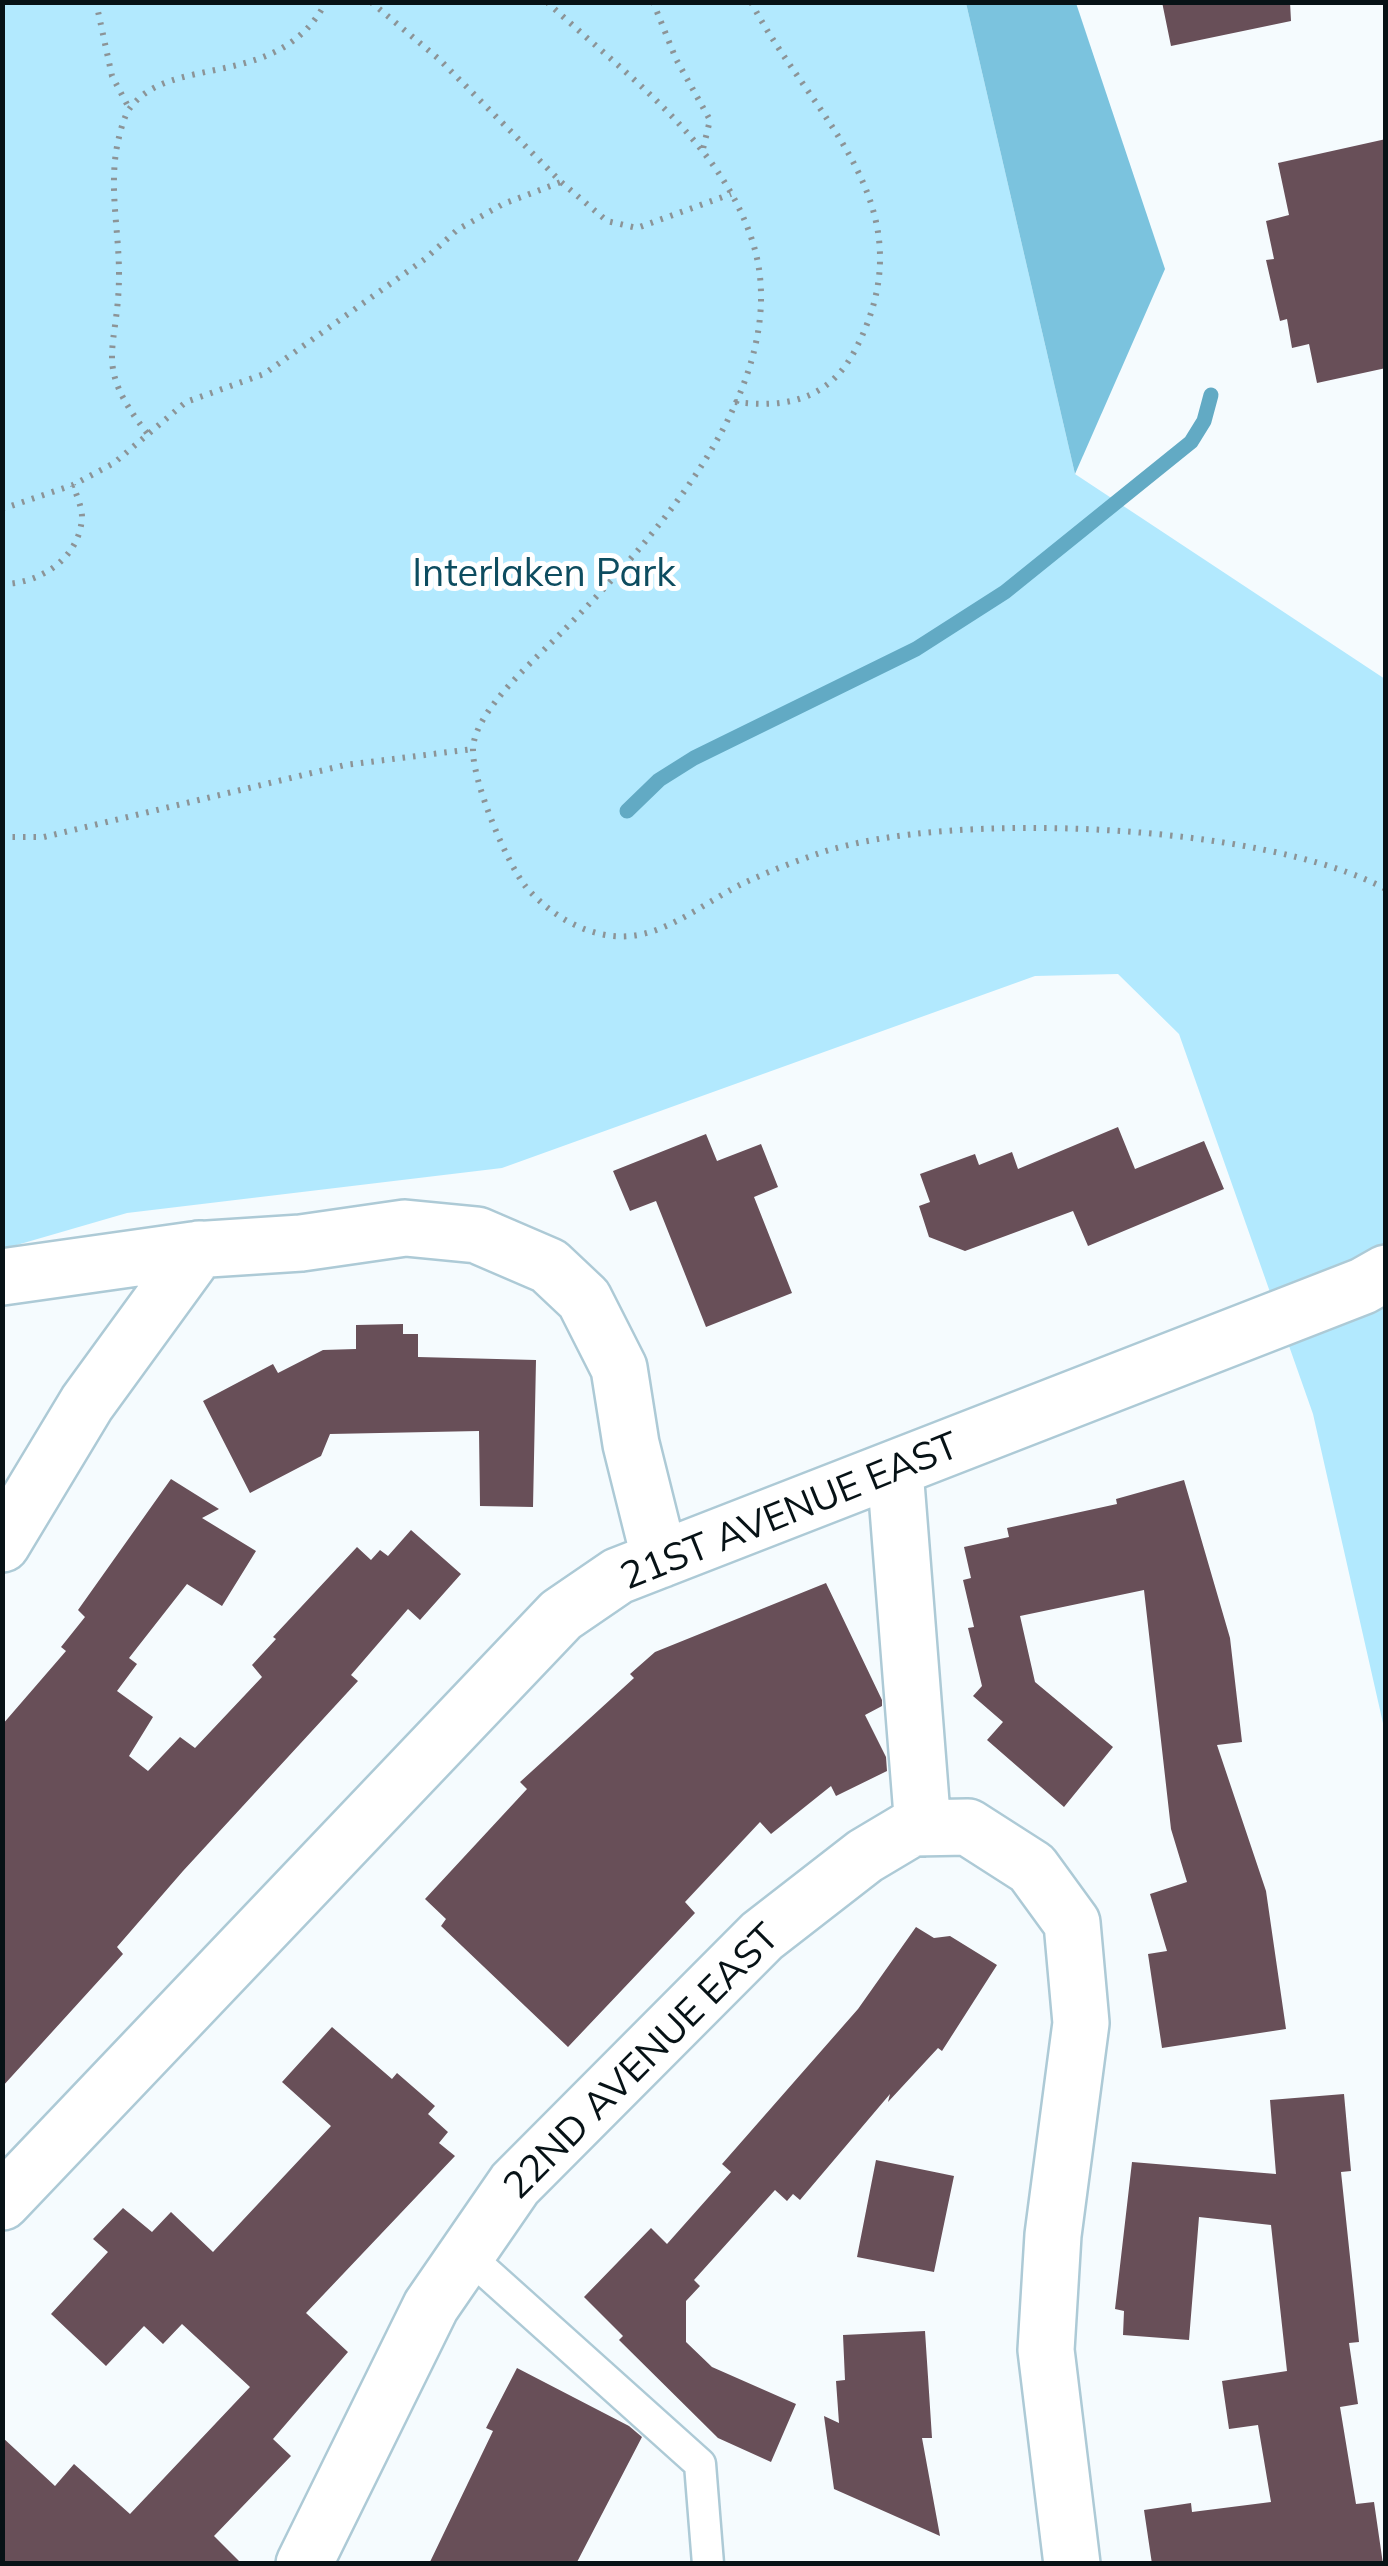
<!DOCTYPE html>
<style>
body{margin:0}
#map{position:relative;width:1388px;height:2566px;overflow:hidden;background:#f5fbfe;font-family:Mulish,sans-serif}
canvas{display:block}
.frame{position:absolute;inset:0;border:5px solid #071216;pointer-events:none}
</style>
<div id="map">
<canvas width="1388" height="2566"></canvas>
<div class="frame"></div>
</div>
<script>
const context = document.querySelector('canvas').getContext('2d');
context.lineJoin = 'round';
function fillPath(path, color) { context.fillStyle = color; context.fill(path, 'evenodd'); }
function stroke(path, color, width, dash) { context.strokeStyle = color; context.lineWidth = width; context.lineCap = dash ? 'butt' : 'round'; context.setLineDash(dash || []); context.stroke(path); }
function label(font, color, halo, rows, align = 'center') {
  context.font = font + ' Mulish,sans-serif'; context.lineWidth = 10; context.setLineDash([]); context.textBaseline = 'middle'; context.strokeStyle = halo; context.fillStyle = color; for (const [text, x, y, turn = 0] of rows) {
    context.save(); context.translate(x, y); context.rotate((+turn || 0) * Math.PI / 180); context.textAlign = isNaN(turn) ? turn : align; if (halo) context.strokeText(text, 0, 0); context.fillText(text, 0, 0); context.restore();
  }
}
fillPath(new Path2D(`
 M 3,3 L 966,3 L 1075,474 L 1385,679 L 1385,1732 L 1313,1414 L 1179,1034 L 1118,974 L 1035,976 L 502,1168 L 127,1213 L 3,1249 Z`), '#b2e9fe');
fillPath(new Path2D(`
 M 966,3 L 1076,3 L 1165,269 L 1075,474 Z`), '#7bc3de');
stroke(new Path2D(`
 M 627,811 L 659,780 L 694,758 L 916,649 L 1005,592 L 1191,442 L 1204,421 L 1211,395`), '#62aac4', 15);
fillPath(new Path2D(`
 M 1162,2 L 1290,2 L 1291,21 L 1171,46 Z
 M 1386,139 L 1386,368 L 1317,383 L 1309,344 L 1292,348 L 1287,319 L 1280,321 L 1266,260 L 1274,259 L 1266,221 L 1289,215 L 1278,163 Z
 M 1118,1127 L 1135,1169 L 1204,1141 L 1224,1189 L 1088,1246 L 1073,1211 L 965,1251 L 929,1237 L 919,1206 L 930,1202 L 920,1174 L 975,1154 L 979,1165 L 1012,1152 L 1018,1169 Z
 M 706,1134 L 717,1161 L 761,1144 L 778,1187 L 754,1197 L 792,1293 L 706,1327 L 656,1201 L 630,1211 L 613,1171 Z
 M 403,1324 L 403,1334 L 418,1334 L 418,1357 L 536,1360 L 533,1507 L 480,1506 L 479,1431 L 330,1434 L 321,1456 L 250,1493 L 203,1401 L 273,1364 L 278,1373 L 323,1350 L 356,1349 L 356,1325 Z
 M 171,1479 L 219,1509 L 202,1518 L 256,1551 L 222,1606 L 187,1584 L 129,1658 L 137,1664 L 117,1691 L 153,1717 L 129,1756 L 148,1771 L 180,1737 L 195,1748 L 262,1677 L 252,1665 L 276,1639 L 273,1637 L 357,1547 L 371,1560 L 380,1550 L 388,1556 L 411,1530 L 461,1574 L 420,1620 L 408,1609 L 351,1675 L 358,1681 L 183,1871 L 117,1947 L 123,1954 L 2,2087 L 2,1725 L 66,1651 L 61,1647 L 85,1617 L 78,1610 Z
 M 1184,1480 L 1230,1638 L 1242,1742 L 1217,1745 L 1266,1891 L 1286,2029 L 1162,2048 L 1148,1954 L 1167,1951 L 1150,1894 L 1187,1882 L 1171,1829 L 1144,1590 L 1020,1616 L 1035,1682 L 1113,1747 L 1064,1807 L 987,1740 L 1003,1722 L 973,1696 L 982,1686 L 968,1628 L 974,1627 L 963,1580 L 971,1578 L 964,1547 L 1009,1537 L 1007,1528 L 1117,1504 L 1116,1499 Z
 M 826,1583 L 882,1700 L 882,1706 L 865,1715 L 886,1757 L 887,1771 L 836,1796 L 831,1786 L 771,1834 L 760,1822 L 685,1902 L 695,1913 L 568,2047 L 441,1926 L 446,1919 L 425,1899 L 527,1789 L 520,1782 L 634,1678 L 630,1674 L 655,1652 Z
 M 916,1927 L 934,1938 L 950,1936 L 997,1965 L 942,2051 L 938,2048 L 888,2102 L 890,2094 L 800,2200 L 793,2194 L 787,2201 L 775,2190 L 694,2280 L 700,2286 L 686,2301 L 686,2342 L 712,2367 L 796,2404 L 771,2462 L 718,2438 L 619,2340 L 623,2336 L 584,2297 L 651,2228 L 667,2244 L 731,2172 L 722,2164 L 858,2009 Z
 M 332,2027 L 392,2079 L 397,2073 L 435,2106 L 428,2114 L 448,2132 L 439,2143 L 455,2156 L 306,2313 L 348,2352 L 273,2439 L 291,2456 L 214,2536 L 242,2564 L 2,2564 L 2,2437 L 55,2486 L 74,2464 L 130,2514 L 250,2387 L 182,2324 L 163,2344 L 144,2326 L 106,2366 L 51,2314 L 108,2252 L 93,2239 L 123,2208 L 152,2232 L 171,2212 L 213,2252 L 331,2126 L 282,2082 Z
 M 1344,2094 L 1351,2171 L 1341,2172 L 1359,2342 L 1349,2343 L 1358,2404 L 1340,2407 L 1356,2504 L 1374,2502 L 1383,2564 L 1152,2564 L 1144,2510 L 1191,2503 L 1192,2512 L 1271,2502 L 1258,2425 L 1229,2429 L 1222,2381 L 1287,2371 L 1271,2225 L 1199,2217 L 1189,2340 L 1123,2335 L 1124,2311 L 1115,2309 L 1132,2162 L 1276,2174 L 1270,2100 Z
 M 876,2160 L 954,2176 L 934,2272 L 857,2257 Z
 M 925,2331 L 932,2438 L 922,2438 L 940,2536 L 834,2489 L 824,2416 L 839,2423 L 836,2381 L 845,2380 L 843,2335 Z
 M 517,2368 L 629,2426 L 642,2437 L 576,2564 L 429,2564 L 493,2431 L 486,2428 Z`), '#684f58');
const lane = new Path2D(`
 M 466,2254 L 700,2464 L 708,2564`);
const street = new Path2D(`
 M 2,1277 L 193,1250 L 301,1243 L 405,1228 L 477,1235 L 549,1266 L 584,1299 L 619,1368 L 631,1444 L 660,1560
 M 895,1470 L 923,1828
 M 2,1544 L 87,1403 L 199,1249
 M 2,2202 L 561,1615 L 618,1576 L 1363,1286 L 1386,1273
 M 304,2564 L 431,2306 L 515,2184 L 762,1936 L 865,1856 L 912,1828 L 968,1827 L 1032,1868 L 1072,1923 L 1081,2023 L 1053,2235 L 1046,2350 L 1072,2564`);
stroke(lane, '#adcad6', 35);
stroke(street, '#adcad6', 60);
stroke(new Path2D(`
 M 96,2 L 112,76 L 129,108
 M 371,2 L 440,60 L 561,182 L 607,221 L 637,228 L 731,194
 M 547,2 C 622,72 719,139 752,240 C 799,381 652,541 562,632 C 537,658 474,711 473,749 C 472,780 506,862 526,887 C 551,916 591,940 630,936 C 670,933 711,898 746,882 C 770,871 796,861 820,853 C 952,809 1263,824 1386,889
 M 653,2 L 676,59 L 710,120 L 702,153
 M 735,402 C 784,408 826,401 853,354 C 934,206 813,120 751,2
 M 147,433 C 91,362 119,352 119,274 C 119,232 110,194 116,152 C 118,140 123,117 130,108 C 172,52 278,92 326,2
 M 2,509 L 73,485 L 114,463 L 186,402 L 264,374 L 425,259 L 457,230 L 503,204 L 561,182
 M 2,584 C 40,584 80,558 82,517 C 82,507 76,494 73,485
 M 2,837 L 44,837 L 345,765 L 473,749`), '#8c9497', 6, [2.5, 8]);
stroke(lane, '#fff', 30);
stroke(street, '#fff', 55);
label('38px', '#0d4c5f', '#fff', [
 ["Interlaken Park",544,575]
]);
label('38px', '#071216', '#fff', [
 ["21ST AVENUE EAST",790,1512,-22],
 ["22ND AVENUE EAST",642,2062,-45]
]);
</script>
